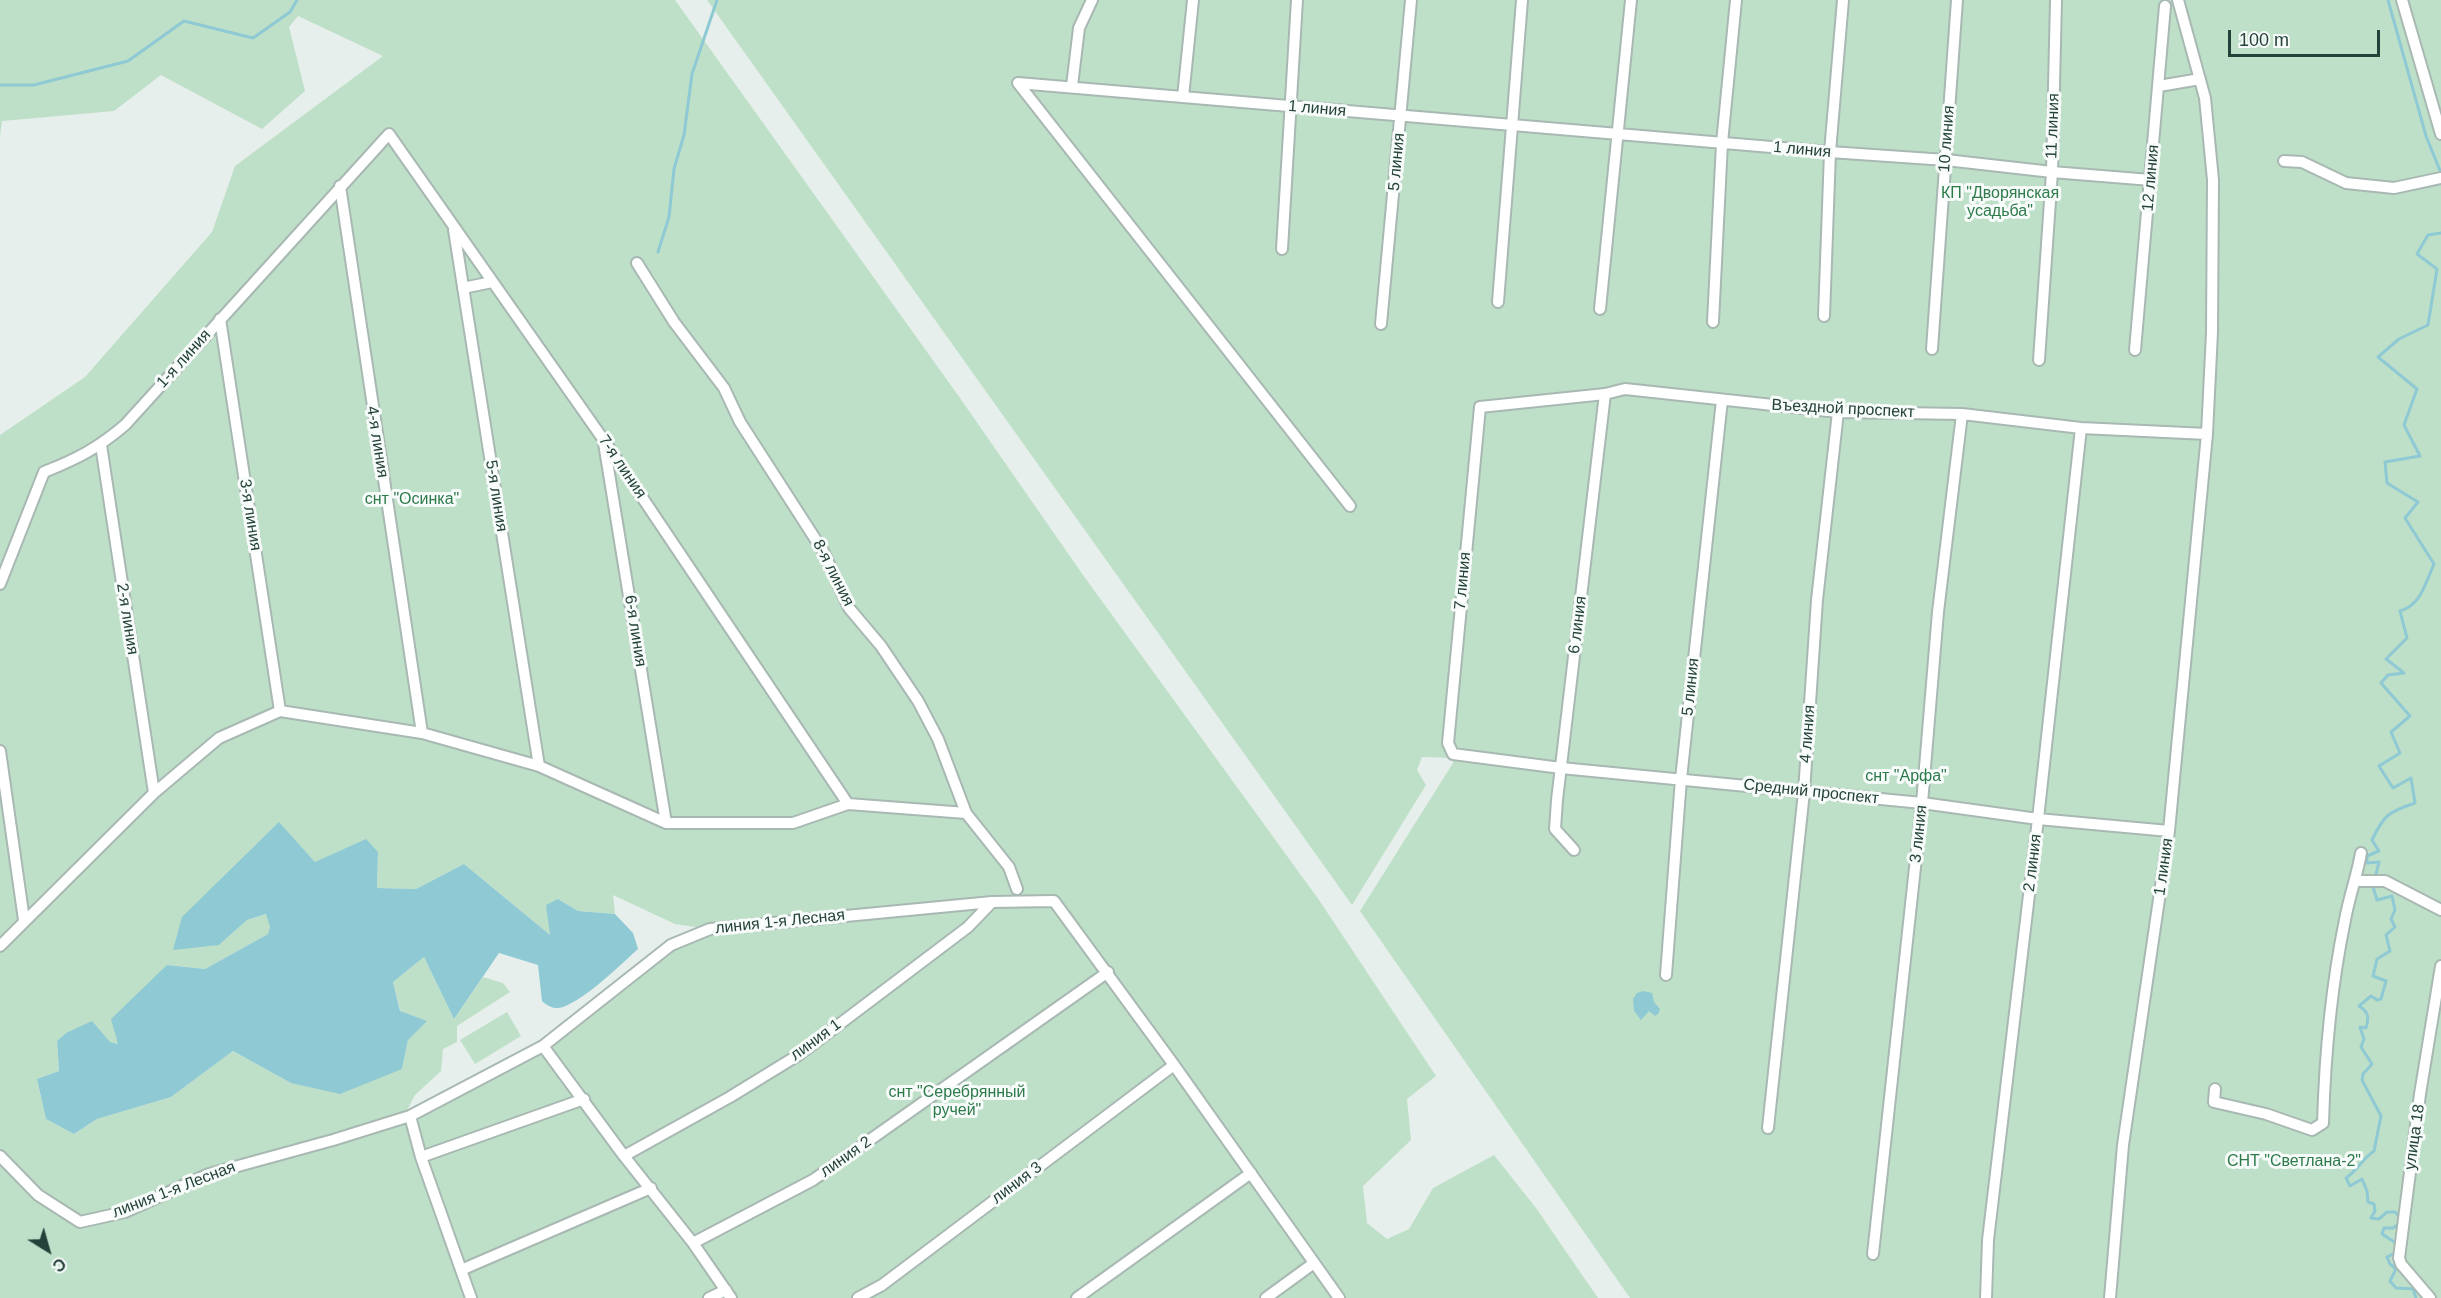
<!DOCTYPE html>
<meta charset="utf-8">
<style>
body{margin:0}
#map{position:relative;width:2441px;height:1298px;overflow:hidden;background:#e6efeb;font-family:Helvetica,sans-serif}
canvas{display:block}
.north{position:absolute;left:18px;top:1220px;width:60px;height:60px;-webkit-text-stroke:4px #f7fbf9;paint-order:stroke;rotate:143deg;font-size:16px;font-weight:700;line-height:24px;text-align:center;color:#24423a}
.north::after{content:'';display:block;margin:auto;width:21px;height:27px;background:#24423a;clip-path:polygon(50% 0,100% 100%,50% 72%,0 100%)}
.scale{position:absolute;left:2228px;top:30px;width:152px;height:27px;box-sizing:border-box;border:3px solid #24423a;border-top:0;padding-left:8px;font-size:18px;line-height:21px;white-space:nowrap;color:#24423a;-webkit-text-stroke:4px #f7fbf9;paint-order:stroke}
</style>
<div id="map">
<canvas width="2441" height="1298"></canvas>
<div class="north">С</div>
<div class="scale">100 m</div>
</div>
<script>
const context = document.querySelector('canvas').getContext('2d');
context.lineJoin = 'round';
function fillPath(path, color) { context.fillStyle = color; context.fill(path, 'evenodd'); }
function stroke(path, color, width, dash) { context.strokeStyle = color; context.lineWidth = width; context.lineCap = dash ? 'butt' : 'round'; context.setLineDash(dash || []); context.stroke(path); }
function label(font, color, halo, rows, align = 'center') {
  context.font = font + ' Helvetica,sans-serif'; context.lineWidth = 6; context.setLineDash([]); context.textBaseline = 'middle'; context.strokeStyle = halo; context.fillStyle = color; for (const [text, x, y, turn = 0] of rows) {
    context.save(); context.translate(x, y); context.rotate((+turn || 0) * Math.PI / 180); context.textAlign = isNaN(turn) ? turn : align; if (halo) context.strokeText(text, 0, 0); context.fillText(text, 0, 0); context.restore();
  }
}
fillPath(new Path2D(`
 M 0,0 L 675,0 L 960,398 L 1083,575 L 1319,900 L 1436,1076 L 1407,1099 L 1411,1140 L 1363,1186 L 1367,1223 L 1387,1239 L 1409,1229 L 1433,1188 L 1494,1155 L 1536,1208 L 1598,1298 L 0,1298 L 0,435 L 85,377 L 212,232 L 235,166 L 383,56 L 298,16 L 289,27 L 305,91 L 262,129 L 161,75 L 114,111 L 2,121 L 0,136 ZM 279,823 L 315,862 L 378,852 L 377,888 L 416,889 L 464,864 L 551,936 L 558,899 L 578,911 L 615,914 L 613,895 L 675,924 L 709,929 L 671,945 L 543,1046 L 403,1118 L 415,1095 L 441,1071 L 443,1049 L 457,1042 L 457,1026 L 510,992 L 503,983 L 483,977 L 454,1019 L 424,957 L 393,982 L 408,1040 L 402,1069 L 291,1083 L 233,1051 L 171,1097 L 97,1119 L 74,1134 L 46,1119 L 37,1079 L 59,1071 L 57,1041 L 66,1033 L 118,1044 L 167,965 L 205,969 L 268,934 L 270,927 L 267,914 L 247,920 L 219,945 Z
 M 707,0 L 2441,0 L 2441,1298 L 1630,1298 L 1360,911 L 1453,763 L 1453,758 L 1422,757 L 1417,770 L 1426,785 L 1352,905 Z
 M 507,1012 L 521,1036 L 475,1064 L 460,1040 Z`), '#bfe0c8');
fillPath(new Path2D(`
 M 279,822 L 315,862 L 366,839 L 378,852 L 377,888 L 416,889 L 464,864 L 550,935 L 546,905 L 558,899 L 578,911 L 615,914 L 633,933 L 638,949 C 619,966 587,998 563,1007 C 554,1010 548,1006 542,1001 L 538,965 L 499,953 L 454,1019 L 424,957 L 393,982 L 400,1011 L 427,1021 L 408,1040 L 402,1069 L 340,1094 L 291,1083 L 233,1051 L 171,1097 L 97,1119 L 74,1134 L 46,1119 L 37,1079 L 59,1071 L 57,1041 L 66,1033 L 92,1021 L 110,1042 L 118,1044 L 111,1019 L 167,965 L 205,969 L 268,934 L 270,927 L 266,914 L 247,920 L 219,945 L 173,950 L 182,917 Z
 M 1643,991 L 1652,993 L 1654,1002 L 1660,1009 L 1658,1014 L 1655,1016 L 1649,1011 L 1641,1020 L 1634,1011 L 1633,999 L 1637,993 Z`), '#8ec9d4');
stroke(new Path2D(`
 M 2388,0 L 2426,136 L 2441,173
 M 0,85 L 34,85 L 128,61 L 184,21 L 253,38 L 290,12 L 297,0
 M 658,252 L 669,217 L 674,169 L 684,135 L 692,74 L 717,0
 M 2375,878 L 2379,862 L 2367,863 L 2367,856 L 2379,851 L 2372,840 C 2384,815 2388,812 2415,803 L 2411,778 L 2393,788 L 2379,766 L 2400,753 L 2391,732 L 2410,716 L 2381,683 L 2388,675 L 2404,673 L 2386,659 L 2407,638 L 2400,611 C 2421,605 2425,584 2434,564 L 2405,518 L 2418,502 L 2387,483 L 2385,462 L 2420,456 L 2404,425 L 2417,389 L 2378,357 L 2399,339 L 2428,325 L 2437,269 L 2417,254 L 2428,235 L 2441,233
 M 2373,887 L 2377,900 L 2392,896 L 2395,910 L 2391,919 L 2395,927 L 2386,935 L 2390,951 L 2377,959 L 2373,976 L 2386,981 L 2381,999 L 2377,1000 L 2371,996 L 2359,1006 C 2369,1012 2369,1018 2366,1028 L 2360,1027 L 2364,1039 L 2361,1047 L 2372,1064 L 2363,1074 L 2362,1080 L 2381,1116 L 2374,1151 C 2362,1159 2358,1170 2346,1178 L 2350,1186 L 2362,1179 L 2367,1191 L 2368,1202 L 2374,1204 L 2375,1211 L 2371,1218 L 2379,1219 L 2387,1212 L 2395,1212 L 2401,1218 L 2400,1223 L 2393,1228 L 2384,1228 L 2382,1234 L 2396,1243
 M 2397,1252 L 2387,1257 L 2390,1264 L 2396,1269 L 2390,1281 L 2396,1288 L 2413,1289 L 2416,1298`), '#8ec9d4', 3);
const minor = new Path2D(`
 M 2402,0 L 2441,134
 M 1072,86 L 1079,28 L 1092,0
 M 2159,86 L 2200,79
 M 1183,97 L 1193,0
 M 2284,161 L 2302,162 L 2346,183 L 2394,188 L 2441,178
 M 340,186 L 422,733
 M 454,230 L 539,766
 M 1282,249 L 1297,0
 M 637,263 L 674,322 L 724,388 L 740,422 L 823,551 L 849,608 L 881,646 L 918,701 L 938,739 L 966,813 L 1009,867 L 1017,889
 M 463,288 L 492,282
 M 1498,302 L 1522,0
 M 1600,309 L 1631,0
 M 1824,316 L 1830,152 L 1843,0
 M 220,319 L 280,711
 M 1713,322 L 1722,143 L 1736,0
 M 1381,324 L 1411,0
 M 1932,349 L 1957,0
 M 2135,350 L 2165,6
 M 2039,360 L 2052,172 L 2056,0
 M 604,443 L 666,823
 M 101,445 L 154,793
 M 1350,506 L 1018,83 L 1830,152 L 1946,160 L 2052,172 L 2151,180
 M 0,584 L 44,472 C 77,459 98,448 125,425 L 389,134 L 603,439 L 848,804
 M 0,751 L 24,920
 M 2169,831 L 2038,819 L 1922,803 L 1561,768 L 1453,754 L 1448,743 L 1480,407 L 1605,394 L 1625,389 L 1838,412 L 1962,414 L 2081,428 L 2207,434
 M 1574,850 L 1555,829 L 1557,800 L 1605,394
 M 2356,881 L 2385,881 L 2441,910
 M 0,946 L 154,793 L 219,738 L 280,711 L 422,733 L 539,766 L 666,823 L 793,823 L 848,804 L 966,813
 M 1666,975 L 1681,779 L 1722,400
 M 543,1046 L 624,1156 L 693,1243 L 731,1298
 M 2215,1089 L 2214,1102 L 2266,1114 L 2312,1130 L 2323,1123 C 2325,1055 2331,987 2345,920 C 2349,897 2357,876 2361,853
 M 410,1116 L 421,1157 L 471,1298
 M 1768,1128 L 1804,792 L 1817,600 L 1838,412
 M 0,1156 L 38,1195 L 80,1222 L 125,1212 L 209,1174 L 333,1140 L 410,1116 L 543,1046 L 671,945 L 710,929 L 992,902 L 1054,901 L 1174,1065 L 1339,1298
 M 624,1156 L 730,1097 L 800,1054 L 968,927 L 992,902
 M 421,1157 L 584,1099
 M 693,1243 L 813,1180 L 1108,972
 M 1873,1254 L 1922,803 L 1938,612 L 1962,414
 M 461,1270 L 651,1188
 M 709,1298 L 726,1290
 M 858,1298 L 882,1285 L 1174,1065
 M 1077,1298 L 1251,1173
 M 1266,1298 L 1314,1263
 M 1986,1298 L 1988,1240 L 2038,819 L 2081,428
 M 2110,1298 L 2123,1145 L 2169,831 L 2207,434 L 2212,332 L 2213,180 L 2205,98 L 2178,0
 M 2430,1298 L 2401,1264 L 2399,1258 L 2420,1094 L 2441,966`);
stroke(minor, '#a8b8b2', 14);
stroke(minor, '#fff', 10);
label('16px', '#24423a', '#f7fbf9', [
 ["1 линия",1317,109,5],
 ["11 линия",2053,126,-88],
 ["10 линия",1947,139,-86],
 ["1 линия",1802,150,5],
 ["5 линия",1397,162,-85],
 ["12 линия",2151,178,-85],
 ["1-я линия",184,359,-48],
 ["Въездной проспект",1843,409,3],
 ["4-я линия",377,442,81],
 ["7-я линия",622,467,56],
 ["5-я линия",496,496,81],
 ["3-я линия",250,515,81],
 ["8-я линия",833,573,63],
 ["7 линия",1463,581,-85],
 ["2-я линия",127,619,81],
 ["6 линия",1578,625,-83],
 ["6-я линия",635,631,81],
 ["5 линия",1691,687,-84],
 ["4 линия",1808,734,-86],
 ["Средний проспект",1811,792,6],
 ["3 линия",1919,834,-84],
 ["2 линия",2033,863,-83],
 ["1 линия",2164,867,-82],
 ["линия 1-я Лесная",780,922,-6],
 ["линия 1",816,1040,-36],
 ["улица 18",2415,1137,-82],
 ["линия 2",846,1157,-35],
 ["линия 3",1017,1183,-37],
 ["линия 1-я Лесная",174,1190,-21]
]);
label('16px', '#2d7a4b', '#f7fbf9', [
 ["КП \"Дворянская",2000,194],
 ["усадьба\"",2000,212],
 ["снт \"Осинка\"",412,500],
 ["снт \"Арфа\"",1906,777],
 ["снт \"Серебрянный",957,1093],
 ["ручей\"",957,1111],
 ["СНТ \"Светлана-2\"",2294,1162]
]);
</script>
